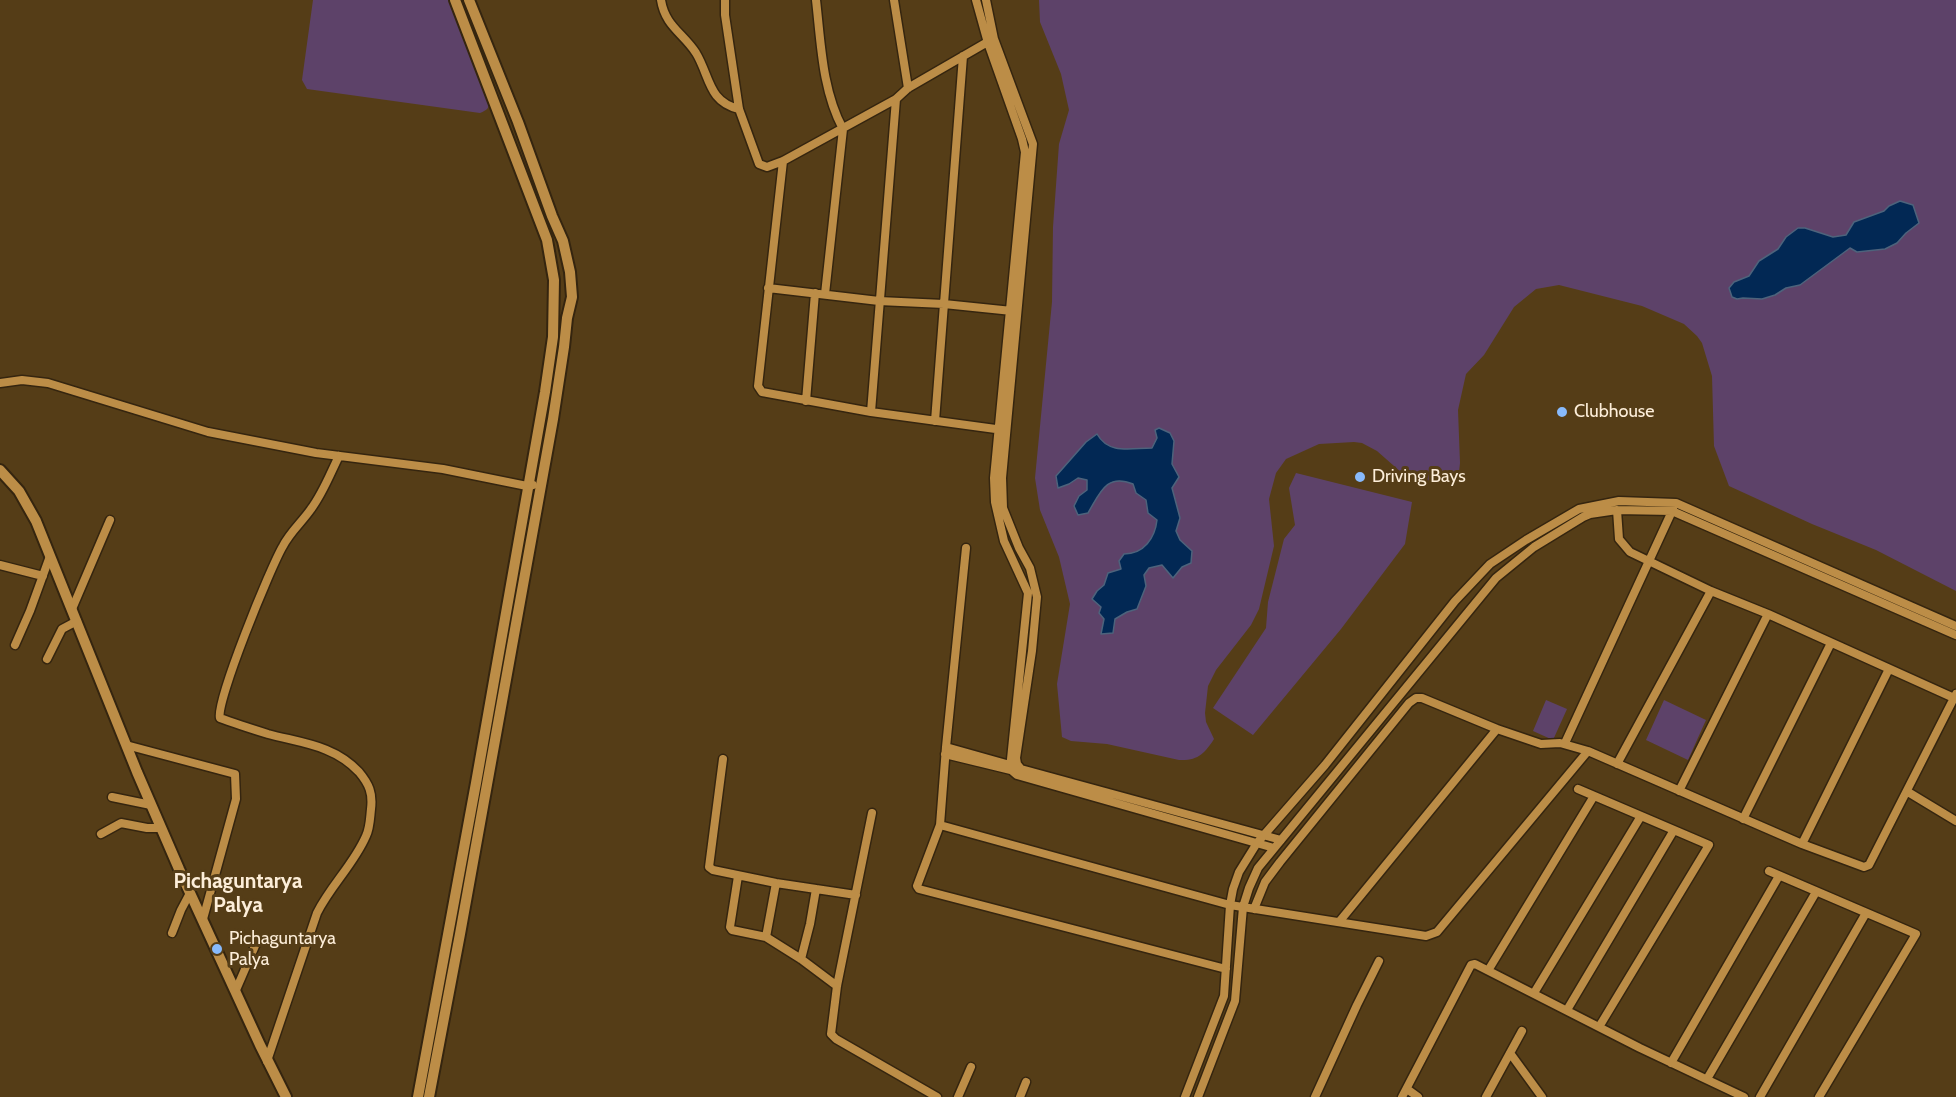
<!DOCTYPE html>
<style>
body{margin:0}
canvas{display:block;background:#553d17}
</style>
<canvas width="1956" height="1097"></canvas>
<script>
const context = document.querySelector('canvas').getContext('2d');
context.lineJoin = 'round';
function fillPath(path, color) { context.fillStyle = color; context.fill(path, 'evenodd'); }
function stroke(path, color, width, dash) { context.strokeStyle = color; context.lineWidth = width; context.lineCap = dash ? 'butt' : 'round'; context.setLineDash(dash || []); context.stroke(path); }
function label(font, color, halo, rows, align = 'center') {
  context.font = font + ' Cabin,sans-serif'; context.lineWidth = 6; context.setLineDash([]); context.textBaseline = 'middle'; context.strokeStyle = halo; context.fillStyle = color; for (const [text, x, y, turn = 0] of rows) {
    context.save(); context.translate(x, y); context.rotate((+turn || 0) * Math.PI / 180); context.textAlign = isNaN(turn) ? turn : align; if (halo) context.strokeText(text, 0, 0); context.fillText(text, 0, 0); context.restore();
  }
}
fillPath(new Path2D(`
 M 313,0 L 450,0 L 489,100 C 490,108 487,110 480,113 L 307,89 L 302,80 Z
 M 1039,0 L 1956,0 L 1956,591 L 1876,550 L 1812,524 L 1729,486 L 1714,446 L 1712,376 L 1702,343 L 1697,336 L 1684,324 L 1642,306 L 1559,285 L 1536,289 L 1514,307 L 1484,355 L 1466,374 L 1458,410 L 1460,463 L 1459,472 L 1452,479 L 1436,483 L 1418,483 L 1402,473 L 1377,451 L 1362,443 L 1354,442 L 1319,444 L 1286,459 L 1276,473 L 1269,499 L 1274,546 L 1259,609 L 1251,625 L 1216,670 L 1208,686 L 1205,713 L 1206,722 L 1214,739 C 1205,753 1198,761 1179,760 L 1107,744 L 1071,741 L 1062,737 L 1057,684 L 1070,604 L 1059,557 L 1040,510 L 1035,478 L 1052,302 L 1053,227 L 1059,144 L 1069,110 L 1061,74 L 1040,22 Z
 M 1296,473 L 1412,502 L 1405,544 L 1341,629 L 1253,735 L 1213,708 L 1266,628 L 1268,602 L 1284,539 L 1295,525 L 1289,488 Z
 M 1546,700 L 1567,709 L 1553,740 L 1533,731 Z
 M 1664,700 L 1706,720 L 1688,760 L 1646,740 Z`), '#5d4269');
const water = new Path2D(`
 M 1900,201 L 1913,205 L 1919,223 L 1906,233 L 1897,243 L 1885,249 L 1857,252 L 1850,248 L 1800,285 L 1786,288 L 1775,295 L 1762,299 L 1743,298 L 1737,299 L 1732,297 L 1729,288 L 1734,282 L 1749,276 L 1759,261 L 1778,249 L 1786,237 L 1798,228 L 1805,228 L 1833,237 L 1846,235 L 1854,222 L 1884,211 L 1889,206 Z
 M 1159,428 L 1170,433 L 1174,441 L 1172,464 L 1179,477 L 1172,488 L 1180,518 L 1176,531 L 1180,540 L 1192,551 L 1191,563 L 1182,567 L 1173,578 L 1162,565 L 1149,568 L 1144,575 L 1146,586 L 1137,609 L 1127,612 L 1115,619 L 1113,633 L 1101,634 L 1104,619 L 1099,613 L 1101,607 L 1092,599 L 1097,591 L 1104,585 L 1108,573 L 1121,569 L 1119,561 L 1124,554 C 1144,554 1155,538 1157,520 L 1148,513 L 1146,500 L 1136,493 L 1133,484 C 1106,473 1100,493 1088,513 L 1078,515 L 1074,506 L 1079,496 L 1087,490 L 1087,480 L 1078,478 L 1069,484 L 1058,488 L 1056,476 L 1086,442 L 1097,434 C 1109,455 1131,448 1152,448 L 1157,438 L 1155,430 Z`);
fillPath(water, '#022854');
stroke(water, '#4d637c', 1.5);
const minor = new Path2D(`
 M 661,0 C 665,26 683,33 696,53 C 710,76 708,102 739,109
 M 725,0 L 725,15 L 739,109 L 759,164 L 767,167 L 783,161 L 896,99 L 908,88 L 991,40
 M 816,0 C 821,43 822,90 843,129 L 825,294
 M 894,0 L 908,88
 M 976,0 L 988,43 L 1022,139 L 1025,152 L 994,478 L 995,502 L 1004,541 L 1028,593 L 1010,769 L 1017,775 L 1274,848
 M 986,0 L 994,39 L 1033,144 L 1002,478 L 1003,508 L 1019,548 L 1030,568 L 1037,597 L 1032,651 L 1016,758 L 1017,764 L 1021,769 L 1281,840
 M 783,161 L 758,386 L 762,392 L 871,412 L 1003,430
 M 768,288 L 879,301 L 944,304 L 1012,311
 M 0,383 L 22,380 L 48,383 L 208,432 L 316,453 L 443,469 L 527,486 L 533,485
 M 806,401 L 815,293
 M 871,412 L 896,99
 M 935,421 L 963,56
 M 1617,510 L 1619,539 L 1630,552 L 1711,591 L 1768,614 L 1954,698
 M 966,548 L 946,747 L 940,825 L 917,886 L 919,889 L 1226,969
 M 0,565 L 43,576
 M 72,609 L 110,520
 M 15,645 L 30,611 L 50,556
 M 47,659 L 62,629 L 77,621
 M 1565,743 L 1673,509
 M 126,745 L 235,774 L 236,799 L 203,919
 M 946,747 L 1010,765 L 1015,765
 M 945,754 L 1015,771
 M 723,759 L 709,867 L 713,870 L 776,883 L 856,895
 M 1617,764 L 1711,591
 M 1578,789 L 1709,845 L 1599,1027
 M 1679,791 L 1768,614
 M 1908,792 L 1956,821
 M 112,797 L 151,805
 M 872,813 L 837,986 L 831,1034 L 836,1039 L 937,1097
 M 1743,819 L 1831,643
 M 940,825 L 1230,905 L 1426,936 L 1437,932 L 1588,751 L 1802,844 L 1864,867 L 1869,865 L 1956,694
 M 101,834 L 121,823 L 147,828 L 161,828
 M 1802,844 L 1889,669
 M 1769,871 L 1916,934 L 1819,1097
 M 738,876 L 730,927 L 732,930 L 766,937 L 801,959 L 837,986
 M 1254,909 L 1265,882 L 1280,862 L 1409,703 L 1416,698 L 1422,698 L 1497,729 L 1541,744 L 1560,743 L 1588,751
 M 1339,922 L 1497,729
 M 172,933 L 181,910 L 190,893
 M 766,937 L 776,883
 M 801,959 L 810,924 L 816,889
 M 1489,969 L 1594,796
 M 236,990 L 258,939
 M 1534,993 L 1641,816
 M 1567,1010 L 1674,830
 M 1510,1053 L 1542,1097
 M 267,1061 L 317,913 C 331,885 354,864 366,836 C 370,828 370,818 371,809 C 373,793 369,784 359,772 C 334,745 301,743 268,734 C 252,729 236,724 220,718 C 215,703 271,566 283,546 C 290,532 302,522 311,509 C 323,493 330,474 339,456
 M 1671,1063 L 1779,876
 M 1707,1079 L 1816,892
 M 1407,1089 L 1418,1097
 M 958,1097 L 971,1067
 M 1020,1097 L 1026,1082
 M 1185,1097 L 1224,996 L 1230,905 L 1233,889 L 1239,872 L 1257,843 L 1325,765 L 1455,601 L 1490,564 L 1526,540 L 1579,509 L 1619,501 L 1676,503 L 1956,626
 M 1198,1097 L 1235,1001 L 1243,907 L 1249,888 L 1258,868 L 1496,578 L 1534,547 L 1583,517 L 1590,514 L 1617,510 L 1672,511 L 1956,635
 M 1315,1097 L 1357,1005 L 1379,961
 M 1402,1097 L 1471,965 L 1475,964 L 1640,1048 L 1744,1097
 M 1486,1097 L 1522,1031
 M 1760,1097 L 1866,913`);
const tertiary = new Path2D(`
 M 0,470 L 19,491 L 36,521 L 137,772 L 179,869 L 260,1045 L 286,1097
 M 418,1097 L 476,783 L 545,392 L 553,337 L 554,280 L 547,240 L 455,0
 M 429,1097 L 460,934 L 553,419 L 564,347 L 567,318 L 572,297 L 570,272 L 563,241 L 552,216 L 518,122 L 469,0`);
stroke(minor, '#35250f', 11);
stroke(tertiary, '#35250f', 14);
stroke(minor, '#bc8d47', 8);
stroke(tertiary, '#bc8d47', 10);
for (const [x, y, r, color] of [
 [1562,412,6,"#88bafc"],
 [1360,477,6,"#88bafc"],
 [217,949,6,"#88bafc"]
]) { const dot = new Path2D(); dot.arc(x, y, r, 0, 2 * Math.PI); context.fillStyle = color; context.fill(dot); stroke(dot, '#553d17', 2); }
label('18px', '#fdeed9', '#553d17', [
 ["Clubhouse",1574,412],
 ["Driving Bays",1372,477],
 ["Pichaguntarya",229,939],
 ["Palya",229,960]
], 'left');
label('bold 21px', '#fdeed9', '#553d17', [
 ["Pichaguntarya",238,882],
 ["Palya",238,906]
]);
</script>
